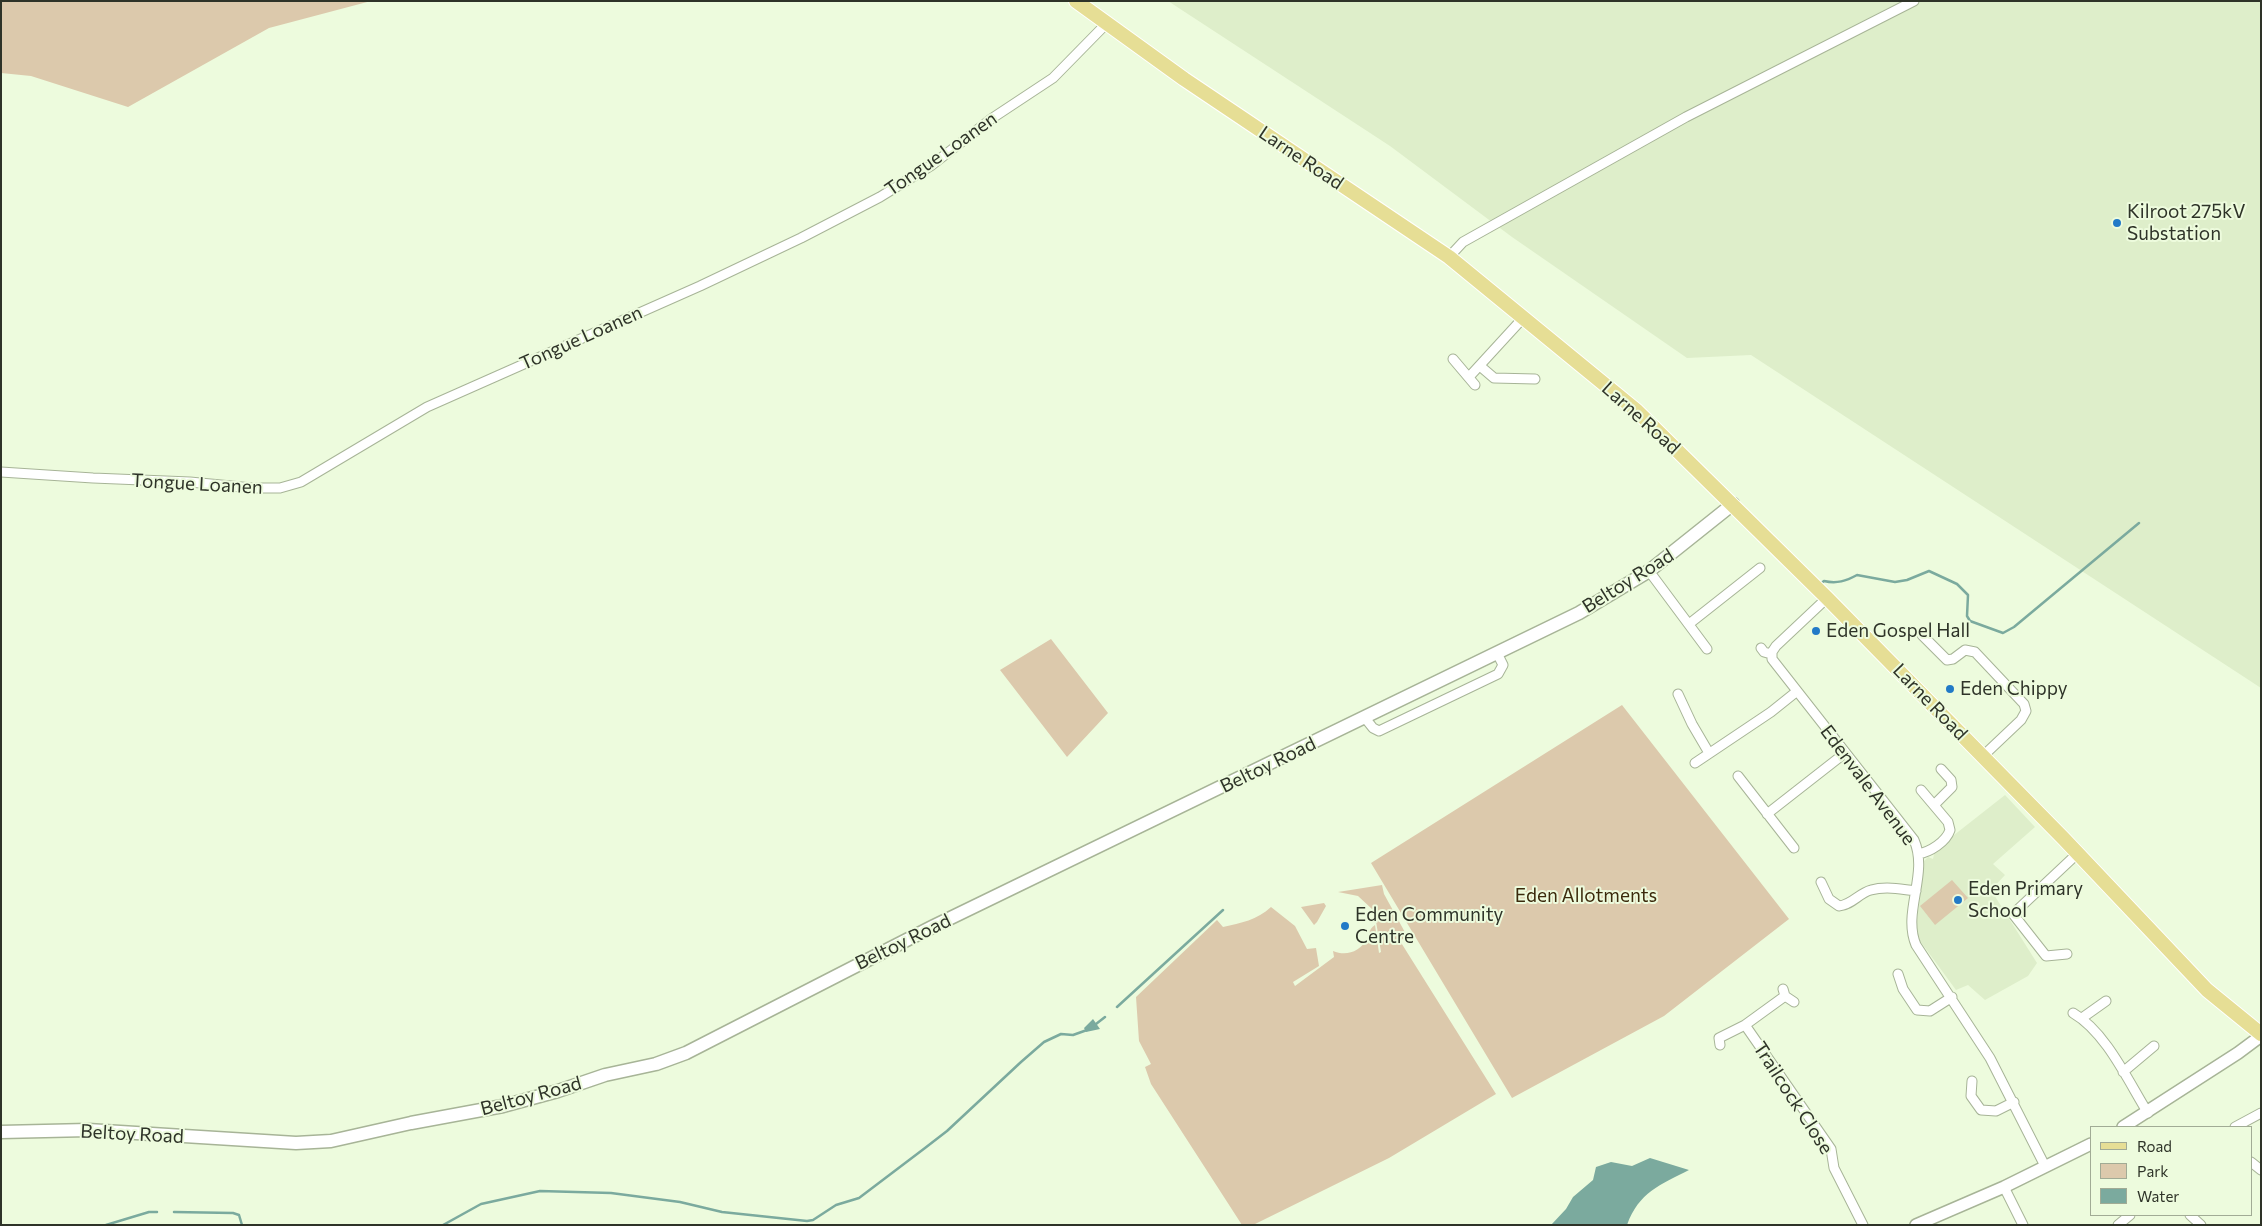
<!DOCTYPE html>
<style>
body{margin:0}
#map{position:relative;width:2262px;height:1226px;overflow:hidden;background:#edfbdd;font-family:Commissioner,sans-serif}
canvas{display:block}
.frame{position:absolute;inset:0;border:2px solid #2e3328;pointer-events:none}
.legend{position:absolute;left:2090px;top:1126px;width:162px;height:90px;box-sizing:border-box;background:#edfbdd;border:1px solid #a1ab95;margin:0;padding:6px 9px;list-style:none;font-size:15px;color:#2e3328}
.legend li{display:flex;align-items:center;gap:10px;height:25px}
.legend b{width:25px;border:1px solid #a1ab95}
</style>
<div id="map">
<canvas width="2262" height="1226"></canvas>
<div class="frame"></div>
<ul class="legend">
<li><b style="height:6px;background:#e6de95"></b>Road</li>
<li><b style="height:14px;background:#dcc9ac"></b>Park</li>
<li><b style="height:14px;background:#7baa9e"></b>Water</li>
</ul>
</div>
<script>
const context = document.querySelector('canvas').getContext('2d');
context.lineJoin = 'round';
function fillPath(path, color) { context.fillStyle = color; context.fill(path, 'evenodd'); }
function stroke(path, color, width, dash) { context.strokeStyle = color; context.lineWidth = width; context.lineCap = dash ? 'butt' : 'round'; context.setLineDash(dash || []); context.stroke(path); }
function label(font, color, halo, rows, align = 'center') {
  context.font = font + ' Commissioner,sans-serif'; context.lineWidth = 4; context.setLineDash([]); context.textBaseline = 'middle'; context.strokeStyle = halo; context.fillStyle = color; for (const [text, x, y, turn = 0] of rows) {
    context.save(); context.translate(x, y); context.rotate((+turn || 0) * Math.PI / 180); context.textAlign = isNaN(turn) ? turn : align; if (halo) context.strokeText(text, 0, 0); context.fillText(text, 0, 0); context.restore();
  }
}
fillPath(new Path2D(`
 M 1168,1 L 2261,1 L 2261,688 L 1751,355 L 1687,358 L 1512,237 L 1390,146 Z
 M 2005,795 L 2035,827 L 1993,864 L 2005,875 L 1991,890 L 2037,963 L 2028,976 L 1985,1000 L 1968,985 L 1956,990 L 1920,941 L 1916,931 L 1923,862 L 1928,857 L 1933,859 L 1935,850 Z`), '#deeeca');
fillPath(new Path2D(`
 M 1,1 L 371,1 L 269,28 L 128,107 L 31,76 L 1,73 Z
 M 1051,639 L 1108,713 L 1067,757 L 1000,670 Z
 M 1622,705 L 1789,919 L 1664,1016 L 1512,1098 L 1371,863 Z
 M 1952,880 L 1968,898 L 1935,925 L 1920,906 Z
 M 1382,885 L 1384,894 L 1407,936 L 1400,941 L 1496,1094 L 1389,1158 L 1253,1225 L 1242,1225 L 1151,1084 L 1145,1067 L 1151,1064 L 1139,1041 L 1136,997 L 1217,920 L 1223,927 C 1241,923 1257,920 1271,907 L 1295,926 L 1307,949 L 1316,948 L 1319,966 L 1293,982 L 1295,986 L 1334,957 L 1333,951 C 1347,957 1360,951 1367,939 C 1370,933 1369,929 1375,925 L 1379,953 L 1381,952 L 1374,909 L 1372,909 L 1358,896 L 1338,892 Z
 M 1324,903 L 1326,906 L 1317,922 L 1314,925 L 1301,907 Z`), '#dcc9ac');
fillPath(new Path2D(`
 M 1093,1019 L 1100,1029 L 1086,1032 L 1084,1028 Z
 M 1650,1158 L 1689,1170 C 1660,1185 1639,1192 1627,1225 L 1551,1225 L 1566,1209 L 1573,1197 L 1593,1180 L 1596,1167 L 1611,1162 L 1632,1166 Z`), '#7baa9e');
stroke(new Path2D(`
 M 1820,584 L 1824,581 C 1837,584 1846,581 1857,575 L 1895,582 L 1907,580 L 1929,571 L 1957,584 L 1968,595 L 1967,616 L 1970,621 L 2003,633 L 2014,627 L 2139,523
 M 1117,1007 L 1223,910
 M 1096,1024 L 1105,1017
 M 174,1212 L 233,1213 L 239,1215 L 242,1225
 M 106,1225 L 149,1212 L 157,1212
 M 443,1225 L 481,1204 L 540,1191 L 611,1193 L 680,1202 L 722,1212 L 807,1221 L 813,1220 L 836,1205 L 859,1198 L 925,1148 L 947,1131 L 1021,1062 L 1044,1042 L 1061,1034 L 1073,1035 L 1087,1030`), '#7baa9e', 2.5);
const minor = new Path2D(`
 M 1449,257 L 1463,242 L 1686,117 L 1914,1
 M 1453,359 L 1475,385
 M 1480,366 L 1494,378 L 1535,379
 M 1469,377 L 1524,317
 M 1,472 L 93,478 L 190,482 L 252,488 L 280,488 L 301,482 L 427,407 L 700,286 L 801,238 L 880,197 L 932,165 L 991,119 L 1053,78 L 1106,24
 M 1649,571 L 1707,649
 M 1827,598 L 1776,646 L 1772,652 L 1772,659 L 1914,840 C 1929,874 1902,912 1916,945 L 1990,1058 L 2045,1166
 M 1689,624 L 1760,568
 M 1922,635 L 1947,660 L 1953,659 L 1965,650 L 1975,652 L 2024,704 L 2026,711 L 2021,720 L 1983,756
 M 1761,648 L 1764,652 L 1771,654
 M 1678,694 L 1692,724 L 1709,753
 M 1365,718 L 1373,728 L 1379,731 L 1498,674 L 1503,665 L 1497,653
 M 1695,763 L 1771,712 L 1796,692
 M 1738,776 L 1794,848
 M 1934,805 L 1952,787 L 1951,780 L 1941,769
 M 1767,814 L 1845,753
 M 1918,854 C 1930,852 1946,842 1950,830 L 1948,822 L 1921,790
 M 1821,882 L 1829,899 L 1839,906 C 1852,905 1859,893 1871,890 C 1885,886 1902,889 1916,891
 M 2067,954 L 2046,956 L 2013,914 L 2078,853
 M 1898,974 L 1903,989 L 1917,1010 L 1930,1011 L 1952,997
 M 1785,996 L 1794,1002
 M 2073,1013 C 2106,1032 2128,1081 2148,1113
 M 2082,1018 L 2106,1001
 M 1745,1025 L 1785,996 L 1783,989
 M 1720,1045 L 1719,1038 L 1745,1025 L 1831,1149 L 1834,1168 L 1863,1225
 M 2123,1072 L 2154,1046
 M 1972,1081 L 1971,1096 L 1981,1110 L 1996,1111 L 2014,1102
 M 2235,1127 L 2261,1113
 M 2251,1162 L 2261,1170
 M 2004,1187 L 2023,1225
 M 2190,1215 L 2201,1225
 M 2118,1225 L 2130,1215`);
const tertiary = new Path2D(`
 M 2123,1127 L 2238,1053 L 2261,1036
 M 1916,1225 L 2004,1187 L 2091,1144`);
const secondary = new Path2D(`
 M 1,1132 L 88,1130 L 296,1143 L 331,1141 L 411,1123 L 503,1106 L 558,1091 L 605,1075 L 656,1064 L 686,1053 L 932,927 L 1579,613 L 1649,571 L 1733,504`);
const primary = new Path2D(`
 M 1076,1 L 1184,79 L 1449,257 L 1637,411 L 1827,598 L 2064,839 L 2207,990 L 2261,1034`);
stroke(minor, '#a7b497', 11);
stroke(tertiary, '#a7b497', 14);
stroke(secondary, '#a7b497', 15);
stroke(primary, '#fff', 16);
stroke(minor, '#fff', 9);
stroke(tertiary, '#fff', 11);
stroke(secondary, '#fff', 12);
stroke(primary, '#e6de95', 14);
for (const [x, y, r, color] of [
 [2117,223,5,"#227ac7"],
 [1816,631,5,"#227ac7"],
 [1950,689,5,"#227ac7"],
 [1958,900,5,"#227ac7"],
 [1345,926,5,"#227ac7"]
]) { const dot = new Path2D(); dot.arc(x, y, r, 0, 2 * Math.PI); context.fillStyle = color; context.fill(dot); stroke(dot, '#edfbdd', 2); }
label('19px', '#2e3328', '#edfbdd', [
 ["Tongue Loanen",941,154,-35],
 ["Larne Road",1301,158,34],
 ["Tongue Loanen",581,338,-24],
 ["Larne Road",1641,418,42],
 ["Tongue Loanen",197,484,3],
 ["Beltoy Road",1628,581,-32],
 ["Larne Road",1930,702,46],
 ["Beltoy Road",1268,765,-26],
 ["Edenvale Avenue",1868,785,53],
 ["Beltoy Road",903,942,-26],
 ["Beltoy Road",531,1096,-15],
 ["Trailcock Close",1793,1098,57],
 ["Beltoy Road",132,1134,3]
]);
label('19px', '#2e3328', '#edfbdd', [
 ["Kilroot 275kV",2127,212],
 ["Substation",2127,234],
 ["Eden Gospel Hall",1826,631],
 ["Eden Chippy",1960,689],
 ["Eden Primary",1968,889],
 ["School",1968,911],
 ["Eden Community",1355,915],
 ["Centre",1355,937]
], 'left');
label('19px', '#3b2a0c', '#edfbdd', [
 ["Eden Allotments",1586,896]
]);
</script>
